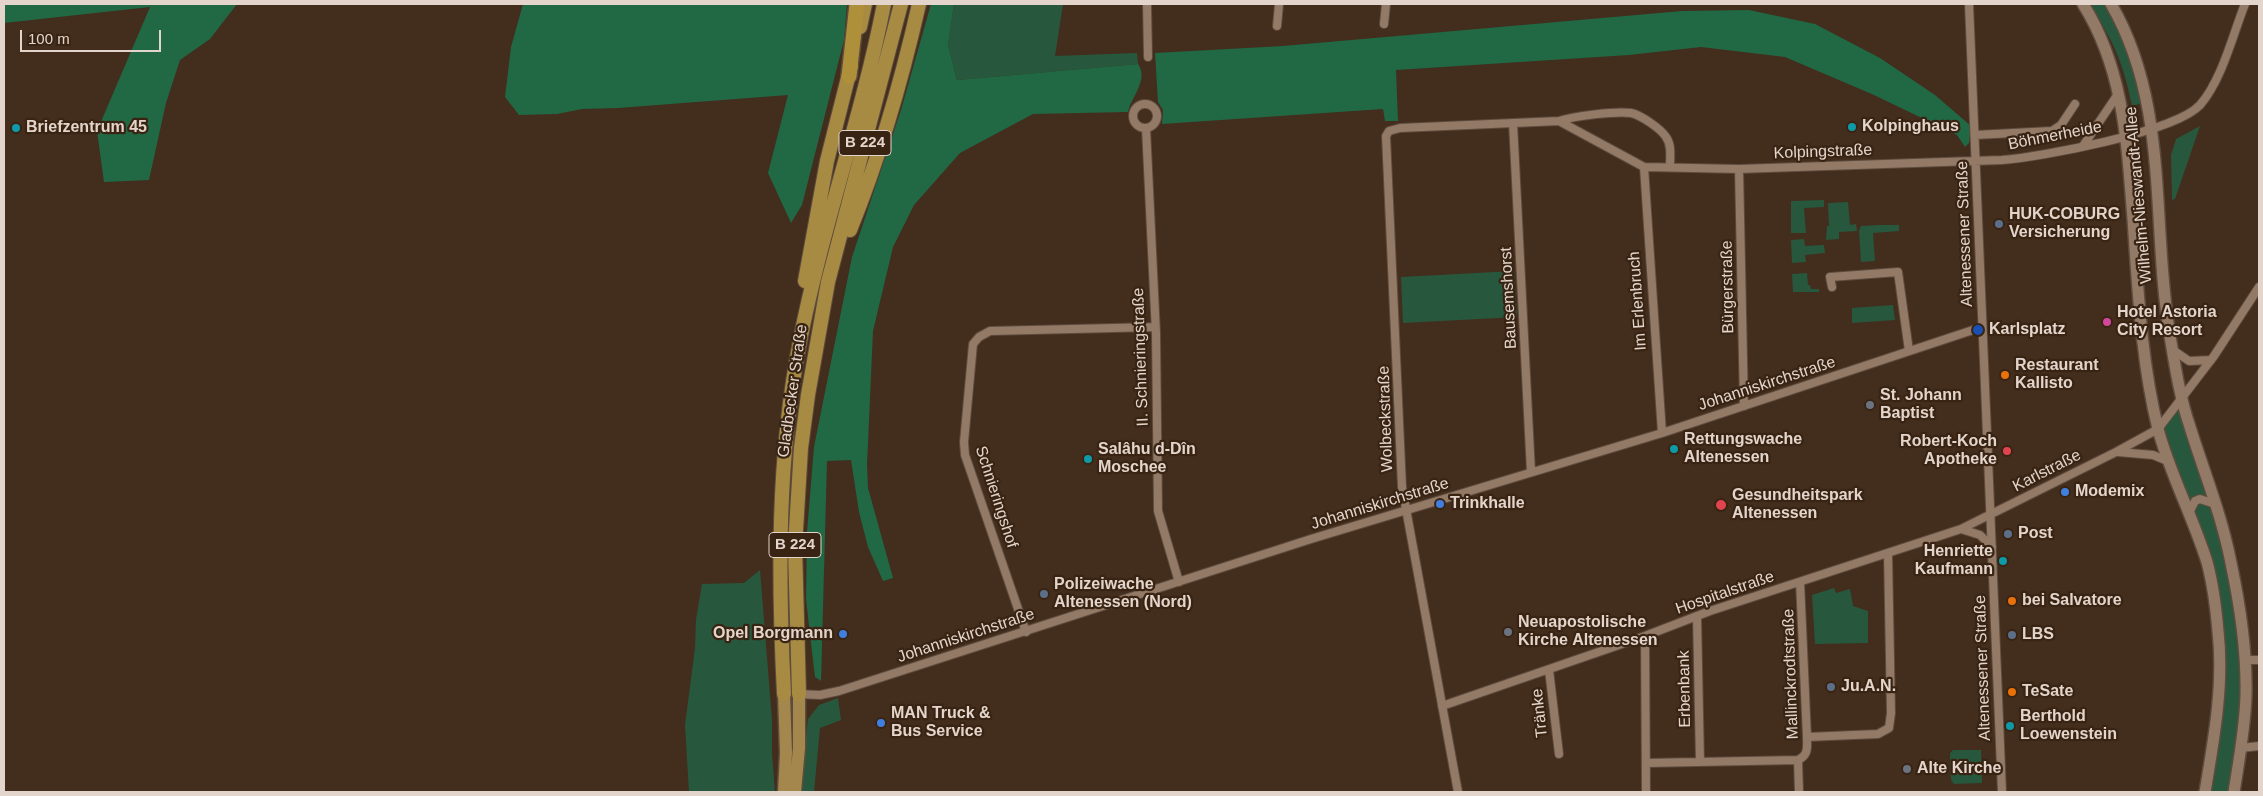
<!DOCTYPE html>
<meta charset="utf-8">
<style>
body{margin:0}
#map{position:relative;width:2263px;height:796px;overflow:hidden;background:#432d1d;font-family:Arial,sans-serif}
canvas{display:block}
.frame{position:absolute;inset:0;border:5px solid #e3d5cb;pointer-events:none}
.scale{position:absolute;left:20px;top:30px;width:141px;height:22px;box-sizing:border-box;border:2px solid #e3d5cb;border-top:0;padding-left:6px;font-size:15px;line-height:18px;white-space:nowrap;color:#e3d5cb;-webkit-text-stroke:4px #392413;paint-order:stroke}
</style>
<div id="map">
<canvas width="2263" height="796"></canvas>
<div class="frame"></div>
<div class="scale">100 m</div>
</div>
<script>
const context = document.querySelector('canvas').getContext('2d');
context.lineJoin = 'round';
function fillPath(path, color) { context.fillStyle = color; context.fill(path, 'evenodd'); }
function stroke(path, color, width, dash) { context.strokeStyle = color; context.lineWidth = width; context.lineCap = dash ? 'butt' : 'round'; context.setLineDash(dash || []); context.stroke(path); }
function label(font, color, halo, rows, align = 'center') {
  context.font = font + ' Arial,sans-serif'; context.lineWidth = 4.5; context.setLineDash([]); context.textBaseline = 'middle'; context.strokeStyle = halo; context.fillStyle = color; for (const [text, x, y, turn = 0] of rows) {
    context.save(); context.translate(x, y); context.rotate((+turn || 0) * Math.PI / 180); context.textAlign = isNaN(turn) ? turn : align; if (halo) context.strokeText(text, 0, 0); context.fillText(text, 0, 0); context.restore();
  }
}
fillPath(new Path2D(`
 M 954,4 L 1063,4 L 1055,56 L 1137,53 L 1138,64 L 957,80 L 948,45 Z
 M 2089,4 L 2105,4 C 2125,38 2132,65 2143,103 L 2132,106 C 2124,65 2113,39 2089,4 Z
 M 2200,126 L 2175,199 L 2172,200 L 2171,155 L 2176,139 Z
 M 1824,200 L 1824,207 L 1804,208 L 1806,233 L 1791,233 L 1791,201 Z
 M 1848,202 L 1850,225 L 1856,224 L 1857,231 L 1839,232 L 1839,239 L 1826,240 L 1827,226 L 1829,226 L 1828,203 Z
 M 1879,225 L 1899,225 L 1899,231 L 1873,233 L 1875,261 L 1861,262 L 1859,231 L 1861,226 Z
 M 1804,239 L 1805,246 L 1824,245 L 1825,253 L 1805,255 L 1806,262 L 1792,263 L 1791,240 Z
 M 1514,271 L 1517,317 L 1403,323 L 1401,277 Z
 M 1807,273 L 1808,285 L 1810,285 L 1811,289 L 1819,289 L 1819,292 L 1793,292 L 1792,274 Z
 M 1893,305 L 1895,320 L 1852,323 L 1852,308 Z
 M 2182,401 C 2208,495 2243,591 2243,690 C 2243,722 2234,761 2230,792 L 2209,792 L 2219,603 L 2160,428 Z
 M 760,570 L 772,720 L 772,753 L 775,792 L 689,792 L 685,725 L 695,648 L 696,620 L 702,584 L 744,583 Z
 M 1834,588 L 1836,593 L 1850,589 L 1853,606 L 1868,611 L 1868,643 L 1815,644 L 1812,595 Z
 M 838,698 L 841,720 L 820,728 L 814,792 L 800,792 L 808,719 L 819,705 Z
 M 1953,750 L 1981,750 L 1982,783 L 1954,784 L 1951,780 L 1950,753 Z`), '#27583d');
fillPath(new Path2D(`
 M 4,4 L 237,4 L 210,39 L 180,60 L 166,103 L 149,180 L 104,182 L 97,131 L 150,7 L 4,23 Z
 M 523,4 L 847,4 L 844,40 L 802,205 L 791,223 L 768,173 L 788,95 L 618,108 L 582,109 L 557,114 L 519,115 L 505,97 L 511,47 Z
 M 931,4 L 954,4 L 948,45 L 957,80 L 1138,64 C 1149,80 1131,97 1128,112 L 1033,114 L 960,153 L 914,205 L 893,247 L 873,331 L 867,465 L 868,488 L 893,578 L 883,581 L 868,547 L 859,512 L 851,460 L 827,461 L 821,681 L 815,677 L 814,669 L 806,599 L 807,532 L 814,447 L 852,257 L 901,110 Z
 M 1749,10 L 1815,24 L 1880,58 L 1935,95 L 1971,126 L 1969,143 L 1965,147 L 1957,135 L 1874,95 L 1785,57 L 1701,47 L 1629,55 L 1396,70 L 1398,121 L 1385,121 L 1383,109 L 1162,124 L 1163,110 L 1158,102 L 1155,53 L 1283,46 L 1682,11 Z`), '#216844');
const minor = new Path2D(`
 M 1147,4 L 1148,57
 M 1969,4 L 2002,792
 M 1384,24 L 1386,4
 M 1277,26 L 1279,4
 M1133 116a12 12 0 1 1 24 0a12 12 0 1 1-24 0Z
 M 1559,121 C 1573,116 1616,111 1631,113 C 1641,115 1661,129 1666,137 C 1672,145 1670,157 1670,167
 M 1513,123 L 1531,472
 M 1146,128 L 1156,333 L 1158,511 L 1179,582
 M 1975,135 L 2052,131 L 2061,125 L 2075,104
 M 2083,146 L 2118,94
 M 1644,167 L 1662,433
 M 1739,169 L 1744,406
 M 1832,287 L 1830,277 L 1898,272 L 1909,351
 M 2173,350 L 2189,361 L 2211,360
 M 2118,452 L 2153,455 L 2170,462
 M 2189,513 L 2195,501 L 2200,499 L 2215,504
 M 1961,529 L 1980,535 L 1992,547
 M 1697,616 L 1700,762
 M 1026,632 L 965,455 L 964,442 L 973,344 L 979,337 L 990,331 L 1155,327
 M 1645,636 L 1646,792
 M 2244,660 L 2259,660
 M 1549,670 L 1559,754
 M 797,694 L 820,695 L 839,691 L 1311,539 L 1662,433 L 1982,327
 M 1442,706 L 1645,636 L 1710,611 L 1961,529 L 2116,452 L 2158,429 L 2214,356 L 2259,287
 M 1807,737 L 1878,734 L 1889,728 L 1891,713 L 1888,554
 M 2241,748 L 2259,746
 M 1646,763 L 1798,760
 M 1458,792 L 1402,487 L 1386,136 L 1389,131 L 1400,128 L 1559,121 L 1644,167 L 1739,169 L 2002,160 C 2041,157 2175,132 2200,105 C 2222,80 2233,34 2245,4
 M 1799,792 L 1798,760 C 1809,755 1807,747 1807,737 L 1800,582`);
const secondary = new Path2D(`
 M 2083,4 C 2124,69 2127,144 2133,219 C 2138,289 2141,360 2158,429 C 2170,474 2193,517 2207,562 C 2213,584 2216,608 2218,631 C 2224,684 2214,739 2205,792
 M 2111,4 C 2170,105 2151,225 2170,336 C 2175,366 2180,398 2190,427 C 2204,472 2222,516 2231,563 C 2240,605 2247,652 2246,696 C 2245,728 2239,760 2234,792`);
const primary = new Path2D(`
 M 784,792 L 786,753 L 784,694
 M 795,792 L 799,748 L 799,694`);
const trunk = new Path2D(`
 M 860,27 L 865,4
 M 850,230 C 879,159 902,79 919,4
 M 805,281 L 827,161 L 851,66
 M 784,694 C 778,576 777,458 800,341 C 822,227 862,117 884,4
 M 799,694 L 795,546 L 801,448 L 808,395 L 828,282 L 901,4`);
const motorway = new Path2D(`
 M 849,76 L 857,4`);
stroke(minor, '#5d4b3d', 10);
stroke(secondary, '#5d4b3d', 14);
stroke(primary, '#5d4b3d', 15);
stroke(trunk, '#5d4b3d', 16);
stroke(motorway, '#5d4b3d', 18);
stroke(minor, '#937a67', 8);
stroke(secondary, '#937a67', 11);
stroke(primary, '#a3874c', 12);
stroke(trunk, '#a88b43', 14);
stroke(motorway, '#ae8f3a', 15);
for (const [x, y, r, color] of [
 [1852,127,5,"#0f9aa8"],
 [16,128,5,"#0f9aa8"],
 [1999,224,5,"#5c6f8a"],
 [2107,322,5,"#d1479c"],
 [1978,330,6,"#1a4fb4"],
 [2005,375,5,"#e8710a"],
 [1870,405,5,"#6b7280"],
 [1674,449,5,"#0f9aa8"],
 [2007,451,5,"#e0444e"],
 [1088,459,5,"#0f9aa8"],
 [2065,492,5,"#3f7fe0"],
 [1440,504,5,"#3f7fe0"],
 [1721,505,6,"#e0444e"],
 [2008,534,5,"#5c6f8a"],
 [2003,561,5,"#0f9aa8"],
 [1044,594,5,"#5c6f8a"],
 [2012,601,5,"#e8710a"],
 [1508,632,5,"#6b7280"],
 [843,634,5,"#3f7fe0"],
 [2012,635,5,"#5c6f8a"],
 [1831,687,5,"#5c6f8a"],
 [2012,692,5,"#e8710a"],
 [881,723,5,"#3f7fe0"],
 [2010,726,5,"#0f9aa8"],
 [1907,769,5,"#6b7280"]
]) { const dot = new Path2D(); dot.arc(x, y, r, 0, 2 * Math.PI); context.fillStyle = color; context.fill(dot); stroke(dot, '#392413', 2); }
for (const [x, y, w] of [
 [865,143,52],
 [795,545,52]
]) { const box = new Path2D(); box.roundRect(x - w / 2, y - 12.5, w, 25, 4); context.fillStyle = '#392413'; context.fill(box); stroke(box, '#e3d5cb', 1); }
label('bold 15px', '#e3d5cb', null, [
 ["B 224",865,143],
 ["B 224",795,545]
]);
label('bold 16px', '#e3d5cb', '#392413', [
 ["Kolpinghaus",1862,127],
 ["Briefzentrum 45",26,128],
 ["HUK-COBURG",2009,215],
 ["Versicherung",2009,233],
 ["Hotel Astoria",2117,313],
 ["City Resort",2117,331],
 ["Karlsplatz",1989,330],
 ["Restaurant",2015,366],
 ["Kallisto",2015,384],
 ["St. Johann",1880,396],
 ["Baptist",1880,414],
 ["Rettungswache",1684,440],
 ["Altenessen",1684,458],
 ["Robert-Koch",1997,442,"right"],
 ["Apotheke",1997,460,"right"],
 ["Salâhu d-Dîn",1098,450],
 ["Moschee",1098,468],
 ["Modemix",2075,492],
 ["Gesundheitspark",1732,496],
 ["Altenessen",1732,514],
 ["Trinkhalle",1450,504],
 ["Post",2018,534],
 ["Henriette",1993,552,"right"],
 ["Kaufmann",1993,570,"right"],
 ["Polizeiwache",1054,585],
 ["Altenessen (Nord)",1054,603],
 ["bei Salvatore",2022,601],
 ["Neuapostolische",1518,623],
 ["Kirche Altenessen",1518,641],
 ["Opel Borgmann",833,634,"right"],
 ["LBS",2022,635],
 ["Ju.A.N.",1841,687],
 ["TeSate",2022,692],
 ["MAN Truck &",891,714],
 ["Bus Service",891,732],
 ["Berthold",2020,717],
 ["Loewenstein",2020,735],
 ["Alte Kirche",1917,769]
], 'left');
label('16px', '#e3d5cb', '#392413', [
 ["Böhmerheide",2055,136,-11],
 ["Kolpingstraße",1823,152,-2],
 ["Wilhelm-Nieswandt-Allee",2139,195,-95],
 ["Altenessener Straße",1965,234,-92],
 ["Bürgerstraße",1728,287,-91],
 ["Bausemshorst",1509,298,-93],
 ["Im Erlenbruch",1638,301,-94],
 ["II. Schnieringstraße",1141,357,-92],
 ["Johanniskirchstraße",1767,384,-18],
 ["Gladbecker Straße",793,391,-82],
 ["Wolbeckstraße",1386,419,-92],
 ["Karlstraße",2047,471,-27],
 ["Schnieringshof",996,497,72],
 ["Johanniskirchstraße",1380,504,-17],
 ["Hospitalstraße",1725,593,-19],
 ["Johanniskirchstraße",966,636,-18],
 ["Altenessener Straße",1983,668,-92],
 ["Mallinckrodtstraße",1791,674,-92],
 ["Erbenbank",1685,689,-91],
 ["Tränke",1540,713,-96]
]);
</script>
